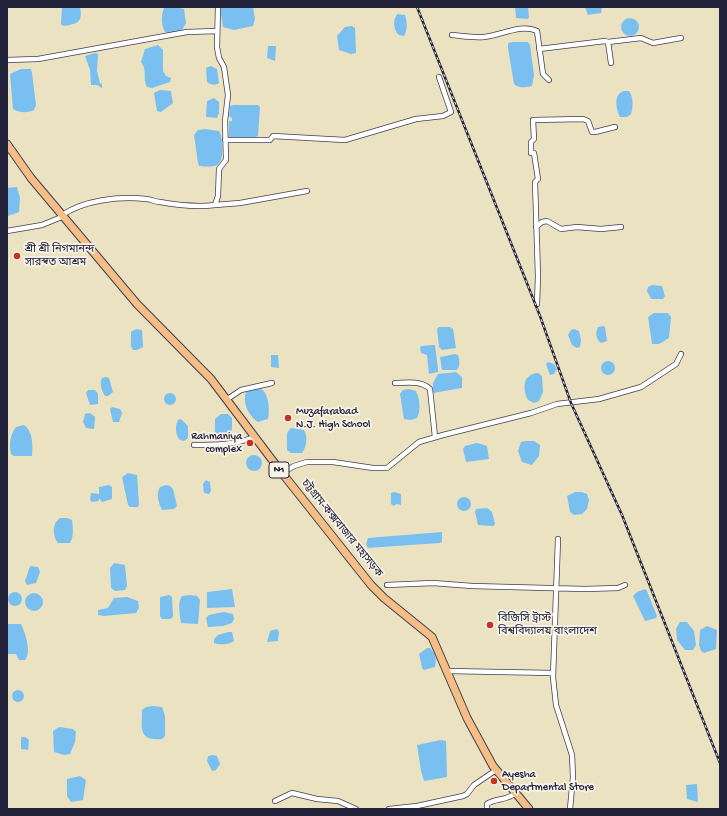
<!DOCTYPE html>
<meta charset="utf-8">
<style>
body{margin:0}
#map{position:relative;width:727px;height:816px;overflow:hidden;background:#ebe2c1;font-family:"Gochi Hand",sans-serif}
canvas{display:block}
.frame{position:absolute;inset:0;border:8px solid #22223b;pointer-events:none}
</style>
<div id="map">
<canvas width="727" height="816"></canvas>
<div class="frame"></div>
</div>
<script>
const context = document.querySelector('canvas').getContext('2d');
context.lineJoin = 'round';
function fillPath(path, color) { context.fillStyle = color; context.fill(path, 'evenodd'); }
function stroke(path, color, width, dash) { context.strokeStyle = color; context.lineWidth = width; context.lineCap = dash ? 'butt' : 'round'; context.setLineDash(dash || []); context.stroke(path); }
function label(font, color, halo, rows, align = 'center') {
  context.font = font + ' "Gochi Hand","Noto Sans Bengali",sans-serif'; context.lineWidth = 3.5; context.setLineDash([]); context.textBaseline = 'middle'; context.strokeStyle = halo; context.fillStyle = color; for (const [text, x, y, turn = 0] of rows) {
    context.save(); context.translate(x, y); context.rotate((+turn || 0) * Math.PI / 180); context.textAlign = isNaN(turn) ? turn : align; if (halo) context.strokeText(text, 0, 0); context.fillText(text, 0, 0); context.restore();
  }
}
fillPath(new Path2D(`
 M 62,7 L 80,7 C 83,22 78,24 63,26 L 61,24 Z
 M 174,7 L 184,9 L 186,23 L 182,30 L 172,33 L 165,32 C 161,25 161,15 164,8 Z
 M 220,7 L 253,7 L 255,19 L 253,26 L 234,30 L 223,27 Z
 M 515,7 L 528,7 L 529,17 L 528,19 L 516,18 Z
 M 585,7 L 602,7 L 601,13 L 588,15 Z
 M 397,14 L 405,15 C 407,21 408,30 404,36 L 399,35 C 393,30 393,20 397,14 Z
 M621 27a9 9 0 1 1 18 0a9 9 0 1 1-18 0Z
 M 352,26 L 355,28 L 356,53 L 351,54 L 339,50 L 337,36 L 345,27 Z
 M 512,42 L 528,42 L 530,45 L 534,75 L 532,86 C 526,87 519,89 514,84 L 508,48 L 508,43 Z
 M 158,45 L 163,50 L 163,71 L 166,76 L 171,78 L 170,82 L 152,88 L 147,87 C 142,78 148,71 141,62 L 145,49 Z
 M 268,46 L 276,46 L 275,61 L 267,58 Z
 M 95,53 L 98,54 L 97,71 L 100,83 L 102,84 L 102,88 L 97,85 L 91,85 L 90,70 L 85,56 Z
 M 211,66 L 217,69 L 219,83 C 215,86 211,85 207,82 L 206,68 Z
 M 21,69 L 31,69 L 32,73 L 36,105 L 34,110 C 28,113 19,113 13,109 L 10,74 Z
 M 160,90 L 171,91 L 173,103 L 161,112 L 157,111 L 154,93 Z
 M 624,91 L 629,91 C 634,98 633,107 631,114 L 627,117 L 620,117 C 616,109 613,94 624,91 Z
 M 214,98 L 219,102 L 219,113 L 217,118 L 206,117 L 207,101 Z
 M 234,105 L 258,105 L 260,107 L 258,136 L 253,138 L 229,137 L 229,121 L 232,121 L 232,118 L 229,116 L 230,106 Z
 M 205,129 L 219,131 C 222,136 222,141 222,147 C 223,166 218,168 199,166 L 198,163 L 194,135 L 198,130 Z
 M 17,187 L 20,198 L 19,212 L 8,216 L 7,188 Z
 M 652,285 L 662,286 L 665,296 L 663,299 L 651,299 L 647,291 L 648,287 Z
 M 654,313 L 668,313 L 671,317 L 669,338 L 659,344 L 652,344 L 648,317 Z
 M 603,326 L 605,327 L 607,341 L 601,343 C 596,339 595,333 598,327 Z
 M 439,327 L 450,327 L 453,329 L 456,348 L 442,350 L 439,347 L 437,329 Z
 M 136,329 L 142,330 L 143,347 L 137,350 L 133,350 L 131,346 L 131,332 Z
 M 574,329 L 579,331 L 581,340 L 580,347 L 577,348 L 572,345 L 568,335 L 571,330 Z
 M 433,345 L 435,345 L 438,369 L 438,372 L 429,374 L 427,355 L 421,353 L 420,348 L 421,346 Z
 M 455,354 L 458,355 C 460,360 460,366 457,370 L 442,370 L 440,357 Z
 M 271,355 L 278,355 L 279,368 L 271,367 Z
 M601 368a7 7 0 1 1 14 0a7 7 0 1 1-14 0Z
 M 548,362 L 554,364 L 557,369 L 554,374 L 550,375 L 546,364 Z
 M 456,372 L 462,377 L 462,388 L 433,393 L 433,383 L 438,374 Z
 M 538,373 L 542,376 L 543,392 L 539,401 L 534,403 L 528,400 C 522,388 523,374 538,373 Z
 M 106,377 L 109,378 L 113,392 L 108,396 L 105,396 C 102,391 99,384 102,378 Z
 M 259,388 C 269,391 270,410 268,419 L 258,422 C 249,416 242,403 246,392 Z
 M 409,389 L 416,391 C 420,399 421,411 417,418 L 411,420 L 404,419 L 400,394 L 403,390 Z
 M 88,390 L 95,390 L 98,394 L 98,404 L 90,405 L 86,393 Z
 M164 399a6 6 0 1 1 12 0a6 6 0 1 1-12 0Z
 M 112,407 L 120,409 L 122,413 L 119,422 L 113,422 L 110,409 Z
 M 90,413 L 95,417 L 94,429 L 86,428 L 83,422 L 85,414 Z
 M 221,414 L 228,414 L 232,418 L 232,429 L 229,435 L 215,437 L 215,419 Z
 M 181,419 L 188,426 L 188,438 L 184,441 L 180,440 C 175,435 175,426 178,420 Z
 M 24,425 C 33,431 33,446 32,456 L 14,456 L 11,454 C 9,445 10,435 16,427 Z
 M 291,428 L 304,430 C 308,437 307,446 302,453 L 291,453 L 287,450 L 287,433 Z
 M 526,441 L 534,441 L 540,445 L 539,456 L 532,465 L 522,462 L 518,451 L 521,442 Z
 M 477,443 L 487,446 L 489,459 L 466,462 L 463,449 L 465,446 Z
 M246 463a8 8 0 1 1 16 0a8 8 0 1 1-16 0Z
 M 128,473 L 137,475 L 139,504 L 138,507 L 130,507 L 128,505 L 122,477 Z
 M 206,480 L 210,482 L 211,491 L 209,494 L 204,493 L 203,484 Z
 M 109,485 L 112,487 L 112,499 L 102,502 L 99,498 L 99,501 L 92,502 L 90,500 L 91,493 L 99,494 L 99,487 Z
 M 166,485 L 170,486 L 173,489 L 177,506 L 174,509 L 162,510 C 158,502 156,494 160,487 Z
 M 394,492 L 401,494 L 401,505 L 397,504 L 394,506 L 391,504 L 391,493 Z
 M 575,492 L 582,492 L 587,494 L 589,500 L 587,509 L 582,514 L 574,515 L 570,512 L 567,496 Z
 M457 504a7 7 0 1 1 14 0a7 7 0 1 1-14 0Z
 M 487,508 L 492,512 L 495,524 L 493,526 L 478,525 L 475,512 L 476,509 Z
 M 60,518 L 67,518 L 72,520 C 73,527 74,537 70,543 L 58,543 C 52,536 52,523 60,518 Z
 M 442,532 L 442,542 L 439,543 L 368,548 L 366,544 L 368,538 Z
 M 114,563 L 125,565 L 127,586 L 125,590 L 115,591 L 111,588 L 110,568 Z
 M 30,566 L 38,567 L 40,572 L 36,583 L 27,585 L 25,581 Z
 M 232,589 L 235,607 L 207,608 L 207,592 Z
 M 645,589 L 647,591 L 657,616 L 656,618 L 645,621 L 633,596 L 637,592 Z
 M8 599a7 7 0 1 1 14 0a7 7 0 1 1-14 0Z
 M25 602a9 9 0 1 1 18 0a9 9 0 1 1-18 0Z
 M 169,595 L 172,597 L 173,616 L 171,619 L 162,619 L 160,616 L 160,597 Z
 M 190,595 L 197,596 L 200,600 L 198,624 L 181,623 C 180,615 177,602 182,596 Z
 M 127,597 L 138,601 L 139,608 L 136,613 L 104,616 L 98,615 L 98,610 L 108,608 L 114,598 Z
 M 224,612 L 233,614 L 234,619 L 232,623 L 223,626 L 208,627 L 206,618 L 209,615 Z
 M 680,622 L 687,622 L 694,631 L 696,645 L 693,650 L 685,650 L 677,640 L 676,629 Z
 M 7,624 L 21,624 C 25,632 32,653 25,660 L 19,660 L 16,654 L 7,654 Z
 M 707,626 L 717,630 L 716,649 L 704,653 L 701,651 L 699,645 L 700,630 Z
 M 277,629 L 279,632 L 278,641 L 267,642 L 270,631 Z
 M 228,632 L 232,632 L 234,641 C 229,645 220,645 214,643 L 214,639 L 218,635 Z
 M 427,648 L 430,648 C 435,653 437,660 435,667 L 424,670 L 422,668 L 419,654 Z
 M12 696a6 6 0 1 1 12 0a6 6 0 1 1-12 0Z
 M 152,706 L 162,707 L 165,716 L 165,736 L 162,739 C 138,741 142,729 142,710 L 146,707 Z
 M 59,727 L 73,729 L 76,732 L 75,742 L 70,754 L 64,755 L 54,752 L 53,731 Z
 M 21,737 L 25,737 L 29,740 L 28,750 L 21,749 Z
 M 441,740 L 446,741 L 447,777 L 424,781 L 421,771 L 417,745 Z
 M 213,755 L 217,756 L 220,764 L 216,770 L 212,771 L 207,761 L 208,756 Z
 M 80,776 L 86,780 L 83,800 L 71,802 L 67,796 L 67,779 Z
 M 697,784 L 698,802 L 687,799 L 686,785 Z`), '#79c0f1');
const minor = new Path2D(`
 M 452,35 C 462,36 473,38 484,37 C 500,36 521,23 537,31 L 543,74 L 549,80
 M 608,42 L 641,38 L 653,43 L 681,38
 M 539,49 L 605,41 L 608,42 L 611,63
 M 7,60 L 38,59 L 187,32 L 217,31
 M 225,140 L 270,140 L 273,136 L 345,140 L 416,119 L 443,116 L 451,112 L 439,77
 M 215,205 L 240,203 L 307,191
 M 62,215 C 85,200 119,196 146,199 C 151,199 155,202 160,202 C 177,205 199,207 215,205 L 218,196 L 219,169 L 226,160 L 225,121 L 228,95 L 224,67 L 219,58 L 217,47 L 218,7
 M 536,227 L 542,222 L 547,221 L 561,229 L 577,227 L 601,229 L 621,227
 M 7,231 L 42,225 L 64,216
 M 537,304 L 538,276 L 535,182 L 538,179 L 534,153 L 531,153 L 531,142 L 534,139 L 533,120 L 583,119 L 588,121 L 592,132 L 595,132 L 615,127
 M 395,383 C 407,383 421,380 430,389 L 435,437
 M 226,400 L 241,390 L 272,383
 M 194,445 C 214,445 236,445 254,437
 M 282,473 L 294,466 L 307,462 L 333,462 L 373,468 L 387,468 L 419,442 L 443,435 L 531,413 L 557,404 L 599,399 L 641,387 L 676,364 L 681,354
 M 558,539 L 553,677 L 556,705 L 572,755 L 573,777 L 570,809
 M 387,585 L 433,583 L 472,586 L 585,589 L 618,588 L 625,585
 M 448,671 L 553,673
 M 275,801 L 292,793 L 317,799 L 338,801 L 356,809
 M 389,809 L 417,806 L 463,796 L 467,794 L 474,785 L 496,770
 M 487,809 L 487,804 C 495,798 506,801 516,793`);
const highway = new Path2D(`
 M 7,144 L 31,178 L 137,304 L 211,379 L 282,473 L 371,585 L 384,598 L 432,637 L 467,718 L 493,766 L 529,809`);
stroke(minor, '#403f4f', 6);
stroke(highway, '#403f4f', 9);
stroke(minor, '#fff', 4.5);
stroke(highway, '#f5be86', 7);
const rail = new Path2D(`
 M 417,7 L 540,316 L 571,403 L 622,515 L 720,763`);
stroke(rail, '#22223b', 2.5);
stroke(rail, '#f7f3e8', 1, [3]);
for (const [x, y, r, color] of [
 [17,256,4,"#c8321e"],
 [288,418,4,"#c8321e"],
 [250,443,4,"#c8321e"],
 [490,625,4,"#c8321e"],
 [494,781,4,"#c8321e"]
]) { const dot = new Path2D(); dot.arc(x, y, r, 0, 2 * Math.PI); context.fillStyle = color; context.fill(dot); stroke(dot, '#f7f3e8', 1.5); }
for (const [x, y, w] of [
 [279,470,20]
]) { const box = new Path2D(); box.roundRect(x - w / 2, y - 8, w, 16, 3); context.fillStyle = '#f7f3e8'; context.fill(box); stroke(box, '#22223b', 1); }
label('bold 10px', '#22223b', null, [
 ["N1",279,470]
]);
label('11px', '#22223b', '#f7f3e8', [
 ["শ্রী শ্রী নিগমানন্দ",25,250],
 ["সারস্বত আশ্রম",25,263],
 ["Muzafarabad",296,412],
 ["N.J. High School",296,425],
 ["Rahmaniya",242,437,"right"],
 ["complex",242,450,"right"],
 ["বিজিসি ট্রাস্ট",498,619],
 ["বিশ্ববিদ্যালয় বাংলাদেশ",498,632],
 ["Ayesha",502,775],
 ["Departmental Store",502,788]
], 'left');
label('11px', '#22223b', '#f7f3e8', [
 ["চট্টগ্রাম-কক্সবাজার মহাসড়ক",341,529,51]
]);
</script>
